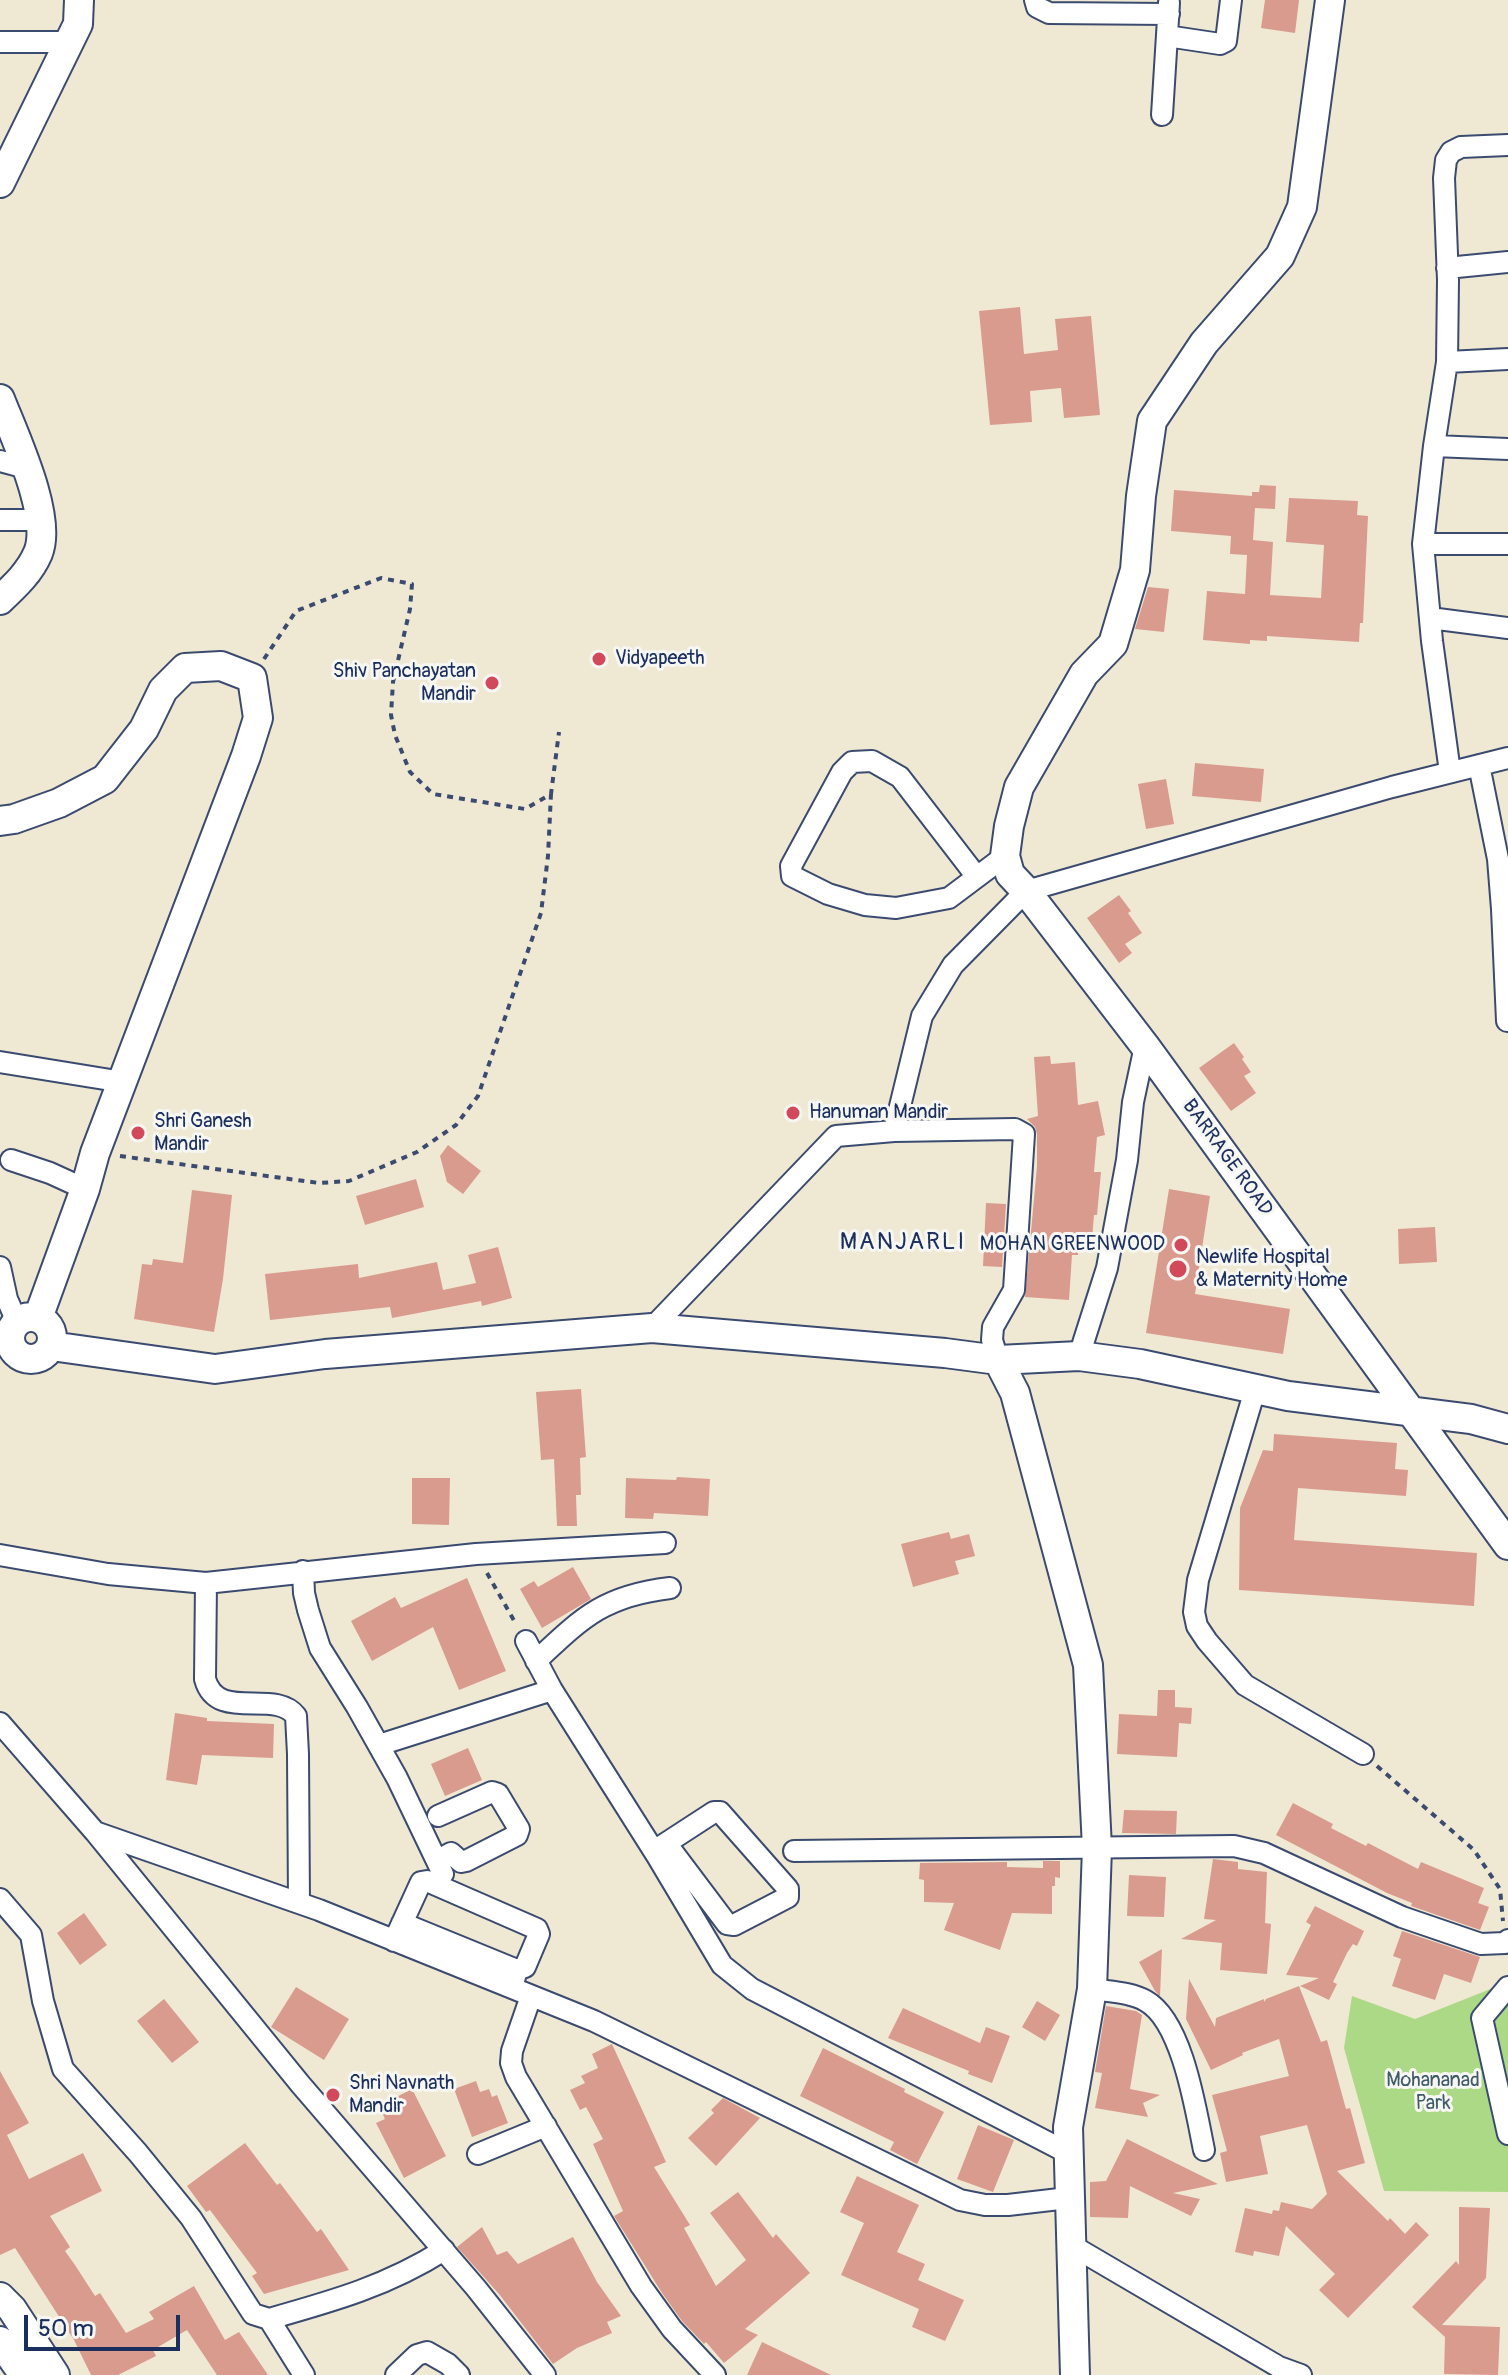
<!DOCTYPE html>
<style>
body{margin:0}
#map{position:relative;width:1508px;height:2375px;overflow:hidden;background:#efe9d4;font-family:Pangolin,sans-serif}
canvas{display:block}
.scale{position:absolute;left:24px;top:2315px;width:156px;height:36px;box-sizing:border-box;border:4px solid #1b2f5e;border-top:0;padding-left:10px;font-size:24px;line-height:28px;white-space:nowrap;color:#1b2f5e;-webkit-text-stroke:6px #f6f6f2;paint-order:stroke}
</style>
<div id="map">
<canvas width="1508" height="2375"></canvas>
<div class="scale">50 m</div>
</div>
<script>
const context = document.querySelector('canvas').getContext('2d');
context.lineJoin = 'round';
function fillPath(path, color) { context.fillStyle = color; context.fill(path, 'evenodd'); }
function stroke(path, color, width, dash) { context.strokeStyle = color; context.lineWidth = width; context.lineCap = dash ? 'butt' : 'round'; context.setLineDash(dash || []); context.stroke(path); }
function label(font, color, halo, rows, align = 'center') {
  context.font = font + ' Pangolin,sans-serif'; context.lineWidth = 6; context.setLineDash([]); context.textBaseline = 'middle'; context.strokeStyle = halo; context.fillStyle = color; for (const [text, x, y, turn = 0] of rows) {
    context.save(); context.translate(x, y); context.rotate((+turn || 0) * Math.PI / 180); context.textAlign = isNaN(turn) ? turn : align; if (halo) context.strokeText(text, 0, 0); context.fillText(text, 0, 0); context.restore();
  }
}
fillPath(new Path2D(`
 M 1508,1982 L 1508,2192 L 1384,2191 L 1344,2048 L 1352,1996 L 1415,2019 Z`), '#acd985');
fillPath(new Path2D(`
 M 1265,0 L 1299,0 L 1295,33 L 1261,28 Z
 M 1020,307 L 1024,354 L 1058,350 L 1055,319 L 1091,316 L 1100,415 L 1064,418 L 1061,388 L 1030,391 L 1032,422 L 990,425 L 979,311 Z
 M 1260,485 L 1276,486 L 1275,509 L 1255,508 L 1253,540 L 1273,542 L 1270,595 L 1321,598 L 1324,545 L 1286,542 L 1289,498 L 1358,501 L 1357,515 L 1368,516 L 1363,623 L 1360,623 L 1359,642 L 1267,636 L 1267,641 L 1250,640 L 1250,644 L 1203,640 L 1207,591 L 1245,594 L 1247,555 L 1230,554 L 1231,536 L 1171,531 L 1174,490 L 1252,496 L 1252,492 L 1259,492 Z
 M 1148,587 L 1169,589 L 1164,632 L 1135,629 Z
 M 1195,763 L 1264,769 L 1261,802 L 1192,796 Z
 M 1166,779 L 1174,824 L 1146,829 L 1138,784 Z
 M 1119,895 L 1131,911 L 1128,913 L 1142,933 L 1125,944 L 1132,953 L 1119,963 L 1087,918 Z
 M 1234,1043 L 1244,1057 L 1242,1059 L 1251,1072 L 1244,1076 L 1256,1093 L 1231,1111 L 1199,1068 Z
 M 1050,1056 L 1051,1064 L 1075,1062 L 1078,1105 L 1098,1101 L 1105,1135 L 1097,1137 L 1094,1172 L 1101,1172 L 1097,1215 L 1094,1215 L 1092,1239 L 1079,1238 L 1078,1255 L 1072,1255 L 1069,1300 L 1025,1297 L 1037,1166 L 1037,1134 L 1035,1127 L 1027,1119 L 1038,1116 L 1034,1057 Z
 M 448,1145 L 481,1171 L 463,1194 L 447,1182 L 440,1156 Z
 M 416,1179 L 424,1207 L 365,1225 L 356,1196 Z
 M 1169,1189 L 1210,1196 L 1195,1294 L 1290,1309 L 1283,1354 L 1146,1333 Z
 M 192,1190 L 232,1195 L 223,1279 L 214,1332 L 134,1319 L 142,1264 L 152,1265 L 153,1259 L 183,1263 Z
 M 986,1203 L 1006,1204 L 1002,1267 L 983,1266 Z
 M 1435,1227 L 1437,1262 L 1399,1264 L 1398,1229 Z
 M 498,1247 L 512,1298 L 482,1306 L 481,1301 L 392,1318 L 390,1307 L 270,1320 L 265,1274 L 358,1264 L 359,1278 L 437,1262 L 443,1290 L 476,1283 L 468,1255 Z
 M 581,1389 L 586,1457 L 580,1458 L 581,1495 L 576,1495 L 577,1526 L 557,1526 L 554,1459 L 541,1460 L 536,1392 Z
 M 1274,1434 L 1397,1443 L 1395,1469 L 1408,1470 L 1406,1496 L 1298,1488 L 1294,1540 L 1477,1553 L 1474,1606 L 1239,1590 L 1240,1508 L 1263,1450 L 1273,1451 Z
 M 677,1477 L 710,1479 L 708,1516 L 654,1513 L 653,1519 L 625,1518 L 626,1478 L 676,1480 Z
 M 412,1478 L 450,1478 L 449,1525 L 412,1524 Z
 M 949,1532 L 951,1539 L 969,1534 L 975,1556 L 955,1561 L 959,1574 L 913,1587 L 901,1544 Z
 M 573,1567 L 591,1599 L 542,1628 L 520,1589 L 534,1581 L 538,1587 Z
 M 467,1578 L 506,1671 L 459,1690 L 433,1627 L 372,1661 L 351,1621 L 395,1597 L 401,1608 Z
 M 1158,1690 L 1175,1690 L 1175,1707 L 1192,1708 L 1191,1724 L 1179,1723 L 1177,1757 L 1117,1754 L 1119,1714 L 1157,1716 Z
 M 175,1713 L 207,1718 L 207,1721 L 274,1724 L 273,1758 L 202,1755 L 197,1785 L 166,1780 Z
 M 468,1748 L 482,1780 L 445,1796 L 431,1764 Z
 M 1293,1803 L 1333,1824 L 1331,1828 L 1366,1846 L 1368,1843 L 1418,1869 L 1421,1862 L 1484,1888 L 1478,1903 L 1489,1907 L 1480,1930 L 1411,1906 L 1412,1903 L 1387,1893 L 1276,1835 Z
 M 1124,1810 L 1177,1811 L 1176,1834 L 1122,1833 Z
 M 1213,1859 L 1238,1862 L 1238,1869 L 1267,1872 L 1265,1923 L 1271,1924 L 1267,1974 L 1220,1970 L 1222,1943 L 1181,1939 L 1216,1920 L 1204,1919 Z
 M 1043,1861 L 1060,1861 L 1060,1878 L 1055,1877 L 1055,1886 L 1052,1886 L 1052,1914 L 1012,1913 L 1000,1950 L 944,1930 L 954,1903 L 924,1902 L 924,1880 L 919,1879 L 920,1863 L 1007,1862 L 1007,1867 L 1043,1868 Z
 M 1129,1875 L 1166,1877 L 1164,1917 L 1127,1916 Z
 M 1315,1906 L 1364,1931 L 1357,1946 L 1353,1944 L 1347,1953 L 1333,1982 L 1337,1984 L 1329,2000 L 1300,1986 L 1319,1978 L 1286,1975 L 1311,1925 L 1306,1922 Z
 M 84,1913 L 107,1945 L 80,1965 L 57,1933 Z
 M 1402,1931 L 1480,1957 L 1471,1983 L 1444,1974 L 1435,2000 L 1392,1986 L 1401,1959 L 1393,1956 Z
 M 1162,1949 L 1160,1996 L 1155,1991 L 1139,1962 Z
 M 1189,1979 L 1215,2027 L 1216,2018 L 1264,1999 L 1264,2002 L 1266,1999 L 1299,1986 L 1321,2042 L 1327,2040 L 1346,2109 L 1350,2108 L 1365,2163 L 1337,2171 L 1388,2221 L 1390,2218 L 1405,2234 L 1416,2222 L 1429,2235 L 1348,2318 L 1319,2290 L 1335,2274 L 1286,2226 L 1279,2256 L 1254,2251 L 1253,2256 L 1235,2252 L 1245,2208 L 1272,2214 L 1273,2210 L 1279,2211 L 1281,2202 L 1312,2209 L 1327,2194 L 1307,2125 L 1260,2136 L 1268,2174 L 1226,2182 L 1220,2153 L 1227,2151 L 1212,2095 L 1289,2076 L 1279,2039 L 1242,2053 L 1243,2055 L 1211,2070 L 1186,2019 Z
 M 296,1987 L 349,2019 L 324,2060 L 271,2027 Z
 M 164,1999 L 199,2042 L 172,2063 L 137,2021 Z
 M 1037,2001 L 1060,2015 L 1045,2041 L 1022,2027 Z
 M 1106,2006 L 1136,2011 L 1142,2015 L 1130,2089 L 1160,2095 L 1143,2103 L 1148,2117 L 1095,2108 L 1102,2073 L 1095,2072 Z
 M 903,2008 L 980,2043 L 986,2027 L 1010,2036 L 992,2083 L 968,2074 L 969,2071 L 888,2038 Z
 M 612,2044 L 666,2162 L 654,2167 L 690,2225 L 684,2228 L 716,2286 L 746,2260 L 710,2213 L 738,2192 L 773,2238 L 776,2234 L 810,2273 L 745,2329 L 758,2335 L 724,2363 L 706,2342 L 704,2344 L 682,2321 L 662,2293 L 614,2216 L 623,2211 L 593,2144 L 603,2139 L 586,2107 L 580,2110 L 570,2090 L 585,2083 L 581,2076 L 598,2068 L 592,2054 Z
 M 823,2048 L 905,2089 L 904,2092 L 944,2112 L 917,2164 L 890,2150 L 894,2142 L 800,2096 Z
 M 0,2071 L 29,2123 L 7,2135 L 29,2179 L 83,2153 L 102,2191 L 50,2216 L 70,2247 L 65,2251 L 75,2265 L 95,2296 L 100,2293 L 126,2333 L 154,2319 L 149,2312 L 194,2286 L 225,2340 L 239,2332 L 268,2375 L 217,2375 L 187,2330 L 153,2350 L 156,2356 L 118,2375 L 91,2375 L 74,2340 L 15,2248 L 0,2255 Z
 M 476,2081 L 480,2092 L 489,2089 L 492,2097 L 497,2095 L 508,2123 L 472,2137 L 454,2089 Z
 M 412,2089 L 446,2156 L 404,2178 L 376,2123 L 385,2119 L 379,2106 Z
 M 723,2098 L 760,2118 L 716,2166 L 688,2138 L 714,2113 L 711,2110 Z
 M 978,2125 L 1014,2140 L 993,2192 L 957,2179 Z
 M 1127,2139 L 1218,2184 L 1173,2193 L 1200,2199 L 1191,2216 L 1130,2186 L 1128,2218 L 1090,2217 L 1090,2182 L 1106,2181 Z
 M 245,2143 L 277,2185 L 280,2183 L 317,2232 L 321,2229 L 349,2270 L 264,2294 L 252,2276 L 257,2273 L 210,2210 L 206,2212 L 187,2186 Z
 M 857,2176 L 919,2205 L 897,2252 L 925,2264 L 918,2280 L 964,2300 L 945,2341 L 912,2327 L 919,2309 L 841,2275 L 864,2223 L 840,2212 Z
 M 1459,2207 L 1490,2208 L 1486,2278 L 1442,2325 L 1500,2327 L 1498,2375 L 1444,2374 L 1445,2337 L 1412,2307 L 1456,2261 L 1459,2265 Z
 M 482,2227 L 497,2255 L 507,2251 L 518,2264 L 573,2237 L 597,2282 L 621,2316 L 607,2322 L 612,2333 L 577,2348 L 553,2364 L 499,2294 L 457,2247 Z
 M 762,2342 L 831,2375 L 747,2375 Z`), '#d99b8e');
const street = new Path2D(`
 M 1035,0 L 1037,7 L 1049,13 L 1169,14
 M 1167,36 L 1220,44 L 1226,41 L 1231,0
 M 0,42 L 69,42
 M 1162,115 L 1169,3
 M 1447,268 L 1508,262
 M 1447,362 L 1508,359
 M 1434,446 L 1508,449
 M 0,461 L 26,468
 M 0,520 L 41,520
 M 1423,544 L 1508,544
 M 1430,618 L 1508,628
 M 1479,765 L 1498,859 L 1502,909 L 1507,1021
 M 1450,772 L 1432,641 L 1423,544 L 1434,446 L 1447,362 L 1448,280 L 1444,178 L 1446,160 L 1451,152 L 1461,147 L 1508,145
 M 977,877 L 900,777 L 872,761 L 852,762 L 842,772 L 791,866 L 792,876 L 828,894 L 865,905 L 896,908 L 949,898 L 1005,856
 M 0,1062 L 123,1082
 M 894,1131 L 922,1016 L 953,965 L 1026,891 L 1392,787 L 1508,758
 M 11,1160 L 50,1173 L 85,1189
 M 0,1267 L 7,1299 L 17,1322
 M 652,1328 L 836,1136 L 894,1131 L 1015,1129 L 1024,1134 L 1014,1290 L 993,1327 L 992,1340 L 998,1360
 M 1079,1356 L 1107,1268 L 1127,1160 L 1133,1102 L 1145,1046
 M 1255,1390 L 1198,1580 L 1194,1612 L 1197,1626 L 1207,1641 L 1245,1685 L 1363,1754
 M 0,1555 L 108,1574 L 206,1583 L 476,1554 L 665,1543
 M 303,1571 L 304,1593 L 308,1610 L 320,1648 L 357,1707 L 397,1778 L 443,1874
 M 206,1583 L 205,1679 C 217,1723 275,1688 296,1716 L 298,1754 L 299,1903
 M 526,1641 L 552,1690 L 657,1856 L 722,1965 L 752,1989 L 1068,2153
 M 536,1661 C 582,1618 603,1596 670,1588
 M 0,1723 L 95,1832 L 301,2085 L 476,2288 L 545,2375
 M 379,1745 L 552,1690
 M 95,1832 L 319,1910 L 594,2021 L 960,2200 L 985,2205 L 1008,2205 L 1068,2198
 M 654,1851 L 714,1812 L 720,1812 L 788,1889 L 788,1897 L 734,1925 L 727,1924 L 666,1843
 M 794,1851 L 1234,1846 L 1264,1853 L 1402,1917 L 1481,1944 L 1505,1943 L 1508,1940
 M 437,1861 L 451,1853 L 461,1862 L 466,1861 L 517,1835 L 519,1829 L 498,1794 L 492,1792 L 438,1816
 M 0,1899 L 31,1935 L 43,2001 L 63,2069 L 138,2153 L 191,2218 L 253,2314 L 269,2319 C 333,2301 387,2286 444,2250
 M 402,1923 L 517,1970
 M 394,1941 L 421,1882 L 427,1881 L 537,1929 L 539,1934 L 525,1967 L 517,1970 L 512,1987
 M 1508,1987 L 1482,2018 L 1508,2134
 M 1092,1989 C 1110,1992 1130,1992 1146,2001 C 1183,2022 1196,2112 1204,2150
 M 531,1996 L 512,2051 L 511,2063 L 516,2077 L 641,2286 L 672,2329 L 715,2375
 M 478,2154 L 546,2126
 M 1071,2245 L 1279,2367 L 1301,2375
 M 269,2319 L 304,2375
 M 396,2375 L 417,2355 L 427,2352 L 448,2364 L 459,2375`);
const secondary = new Path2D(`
 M 1330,0 L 1302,207 L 1280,256 L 1204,343 L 1152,421 L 1141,496 L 1135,570 L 1113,644 L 1084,674 L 1019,787 L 1009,826 L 1005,856 L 1010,874 L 1026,891 L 1145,1046 L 1508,1545
 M 0,183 L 78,24 L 79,0
 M 0,399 C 14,435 53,517 38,553 C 30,572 15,586 0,600
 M 0,821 L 14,819 L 59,803 L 105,779 L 144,729 L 163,690 L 185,668 L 221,666 L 252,678 L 258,718 L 246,756 L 95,1153 L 85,1189 L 38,1318
 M10 1338a21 21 0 1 1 42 0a21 21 0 1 1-42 0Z
 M 51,1346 L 215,1369 L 325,1354 L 652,1328 L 945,1353 L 998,1360 L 1079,1356 L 1140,1364 L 1288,1396 L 1471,1419 L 1508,1429
 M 998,1360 L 1015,1393 L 1088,1665 L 1097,1848 L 1092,1989 L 1068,2127 L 1075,2375
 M 0,2297 L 12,2309 L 55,2375
 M 0,2341 L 24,2375`);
stroke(street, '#3b4b70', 24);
stroke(secondary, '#3b4b70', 32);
stroke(new Path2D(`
 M 264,659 L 296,611 L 381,578 L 412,584 L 410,609 L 393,682 L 391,715 L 395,735 L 410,772 L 433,794 L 525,809 L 551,794 L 559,732
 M 120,1156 L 319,1183 L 349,1181 L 417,1152 L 456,1125 L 478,1096 L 541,913 L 548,856 L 551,794
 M 487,1573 L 516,1624
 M 1377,1766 L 1474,1850 L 1500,1889 L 1503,1921`), '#3b4b70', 4, [6, 6]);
stroke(street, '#fff', 20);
stroke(secondary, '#fff', 28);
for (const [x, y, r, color] of [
 [599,659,8,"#d1495b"],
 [492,683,8,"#d1495b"],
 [793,1113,8,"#d1495b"],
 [138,1133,8,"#d1495b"],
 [1181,1245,8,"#d1495b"],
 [1178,1269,10,"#d1495b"],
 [333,2095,8,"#d1495b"]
]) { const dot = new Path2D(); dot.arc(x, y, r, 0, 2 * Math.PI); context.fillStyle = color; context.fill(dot); stroke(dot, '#f6f6f2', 3); }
label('20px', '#1b2f5e', '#f6f6f2', [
 ["Vidyapeeth",615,659],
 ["Shiv Panchayatan",476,672,"right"],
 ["Mandir",476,695,"right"],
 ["Hanuman Mandir",809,1113],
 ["Shri Ganesh",154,1122],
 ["Mandir",154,1145],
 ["MOHAN GREENWOOD",1165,1245,"right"],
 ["Newlife Hospital",1196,1258],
 ["& Maternity Home",1196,1281],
 ["Shri Navnath",349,2084],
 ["Mandir",349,2107]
], 'left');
label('20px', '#1b2f5e', '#f6f6f2', [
 ["BARRAGE ROAD",1227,1158,54]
]);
label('20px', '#3f5a68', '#f6f6f2', [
 ["Mohananad",1433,2081],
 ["Park",1433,2104]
]);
context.letterSpacing = '2px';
label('24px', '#1b2f5e', '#f6f6f2', [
 ["MANJARLI",903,1243]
]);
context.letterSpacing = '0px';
</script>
